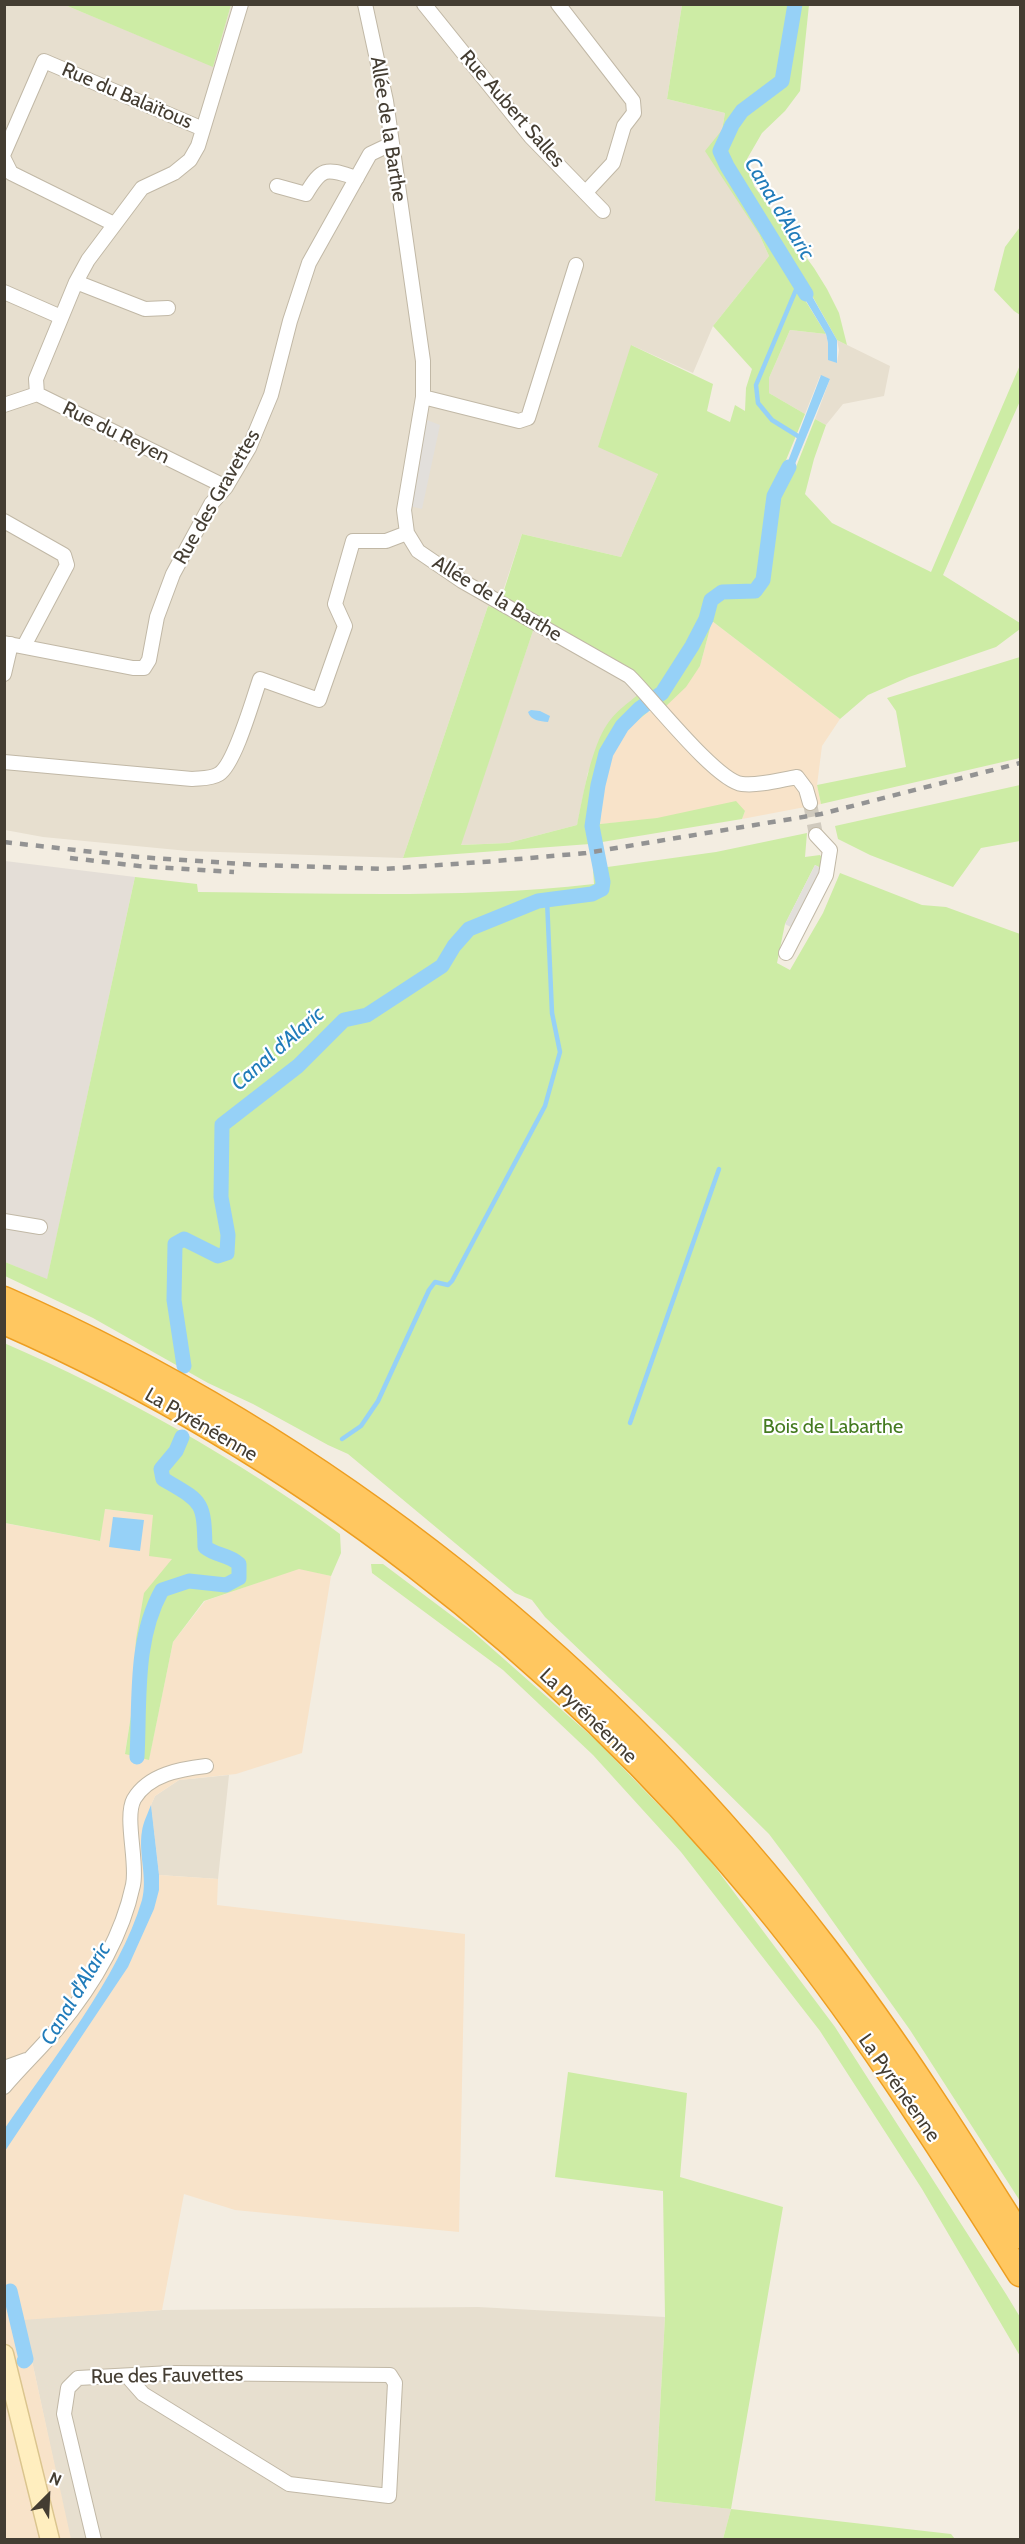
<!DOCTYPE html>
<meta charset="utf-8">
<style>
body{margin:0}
#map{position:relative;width:1025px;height:2544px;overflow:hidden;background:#f3ede1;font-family:Cabin,sans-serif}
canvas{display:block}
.frame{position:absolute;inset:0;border:6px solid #443d32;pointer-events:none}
.north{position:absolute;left:18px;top:2466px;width:60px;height:60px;-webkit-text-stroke:4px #fff;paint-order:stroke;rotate:24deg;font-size:16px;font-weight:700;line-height:24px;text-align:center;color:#443d32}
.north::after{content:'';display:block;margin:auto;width:21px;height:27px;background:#443d32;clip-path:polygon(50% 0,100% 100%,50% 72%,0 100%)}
</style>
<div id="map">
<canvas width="1025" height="2544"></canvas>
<div class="frame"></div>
<div class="north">N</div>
</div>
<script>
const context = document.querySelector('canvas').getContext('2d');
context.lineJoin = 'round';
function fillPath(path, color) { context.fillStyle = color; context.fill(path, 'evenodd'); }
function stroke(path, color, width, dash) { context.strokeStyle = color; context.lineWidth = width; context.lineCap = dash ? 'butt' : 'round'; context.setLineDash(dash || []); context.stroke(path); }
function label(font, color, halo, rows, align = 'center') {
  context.font = font + ' Cabin,sans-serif'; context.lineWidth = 4.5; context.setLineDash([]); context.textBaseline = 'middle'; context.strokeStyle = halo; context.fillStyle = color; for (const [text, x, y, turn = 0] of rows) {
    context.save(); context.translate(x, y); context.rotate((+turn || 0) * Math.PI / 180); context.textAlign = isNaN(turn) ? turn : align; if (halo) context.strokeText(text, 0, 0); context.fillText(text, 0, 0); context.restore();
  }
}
fillPath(new Path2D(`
 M 4,5 L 65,5 L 213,66 L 231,5 L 682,5 L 667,99 L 725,113 L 722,130 L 759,234 L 769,256 L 713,326 L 693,373 L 631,345 L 658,474 L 621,557 L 522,534 L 497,609 L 488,606 L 403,858 L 188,851 L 43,837 L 5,830 Z
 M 790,330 L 826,334 L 828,343 L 828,359 L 837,363 L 839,350 L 837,340 L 890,366 L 884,396 L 843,404 L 826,425 L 815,419 L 830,379 L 820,376 L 805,414 L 769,393 L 769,378 Z
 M 538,616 L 630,668 L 649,687 L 588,772 L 577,825 L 508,843 L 460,845 Z
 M 229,1775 L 218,1879 L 159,1875 L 151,1805 L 155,1796 L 179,1780 Z
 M 478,2307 L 665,2317 L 655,2501 L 731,2509 L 723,2539 L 70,2539 L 23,2319 L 162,2310 Z`), '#e7dfcf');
fillPath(new Path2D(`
 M 712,621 L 840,719 L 822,746 L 817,785 L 821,804 L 742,819 L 745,811 L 600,824 L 605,780 L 614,746 L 627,729 L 648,712 L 664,708 L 700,666 Z
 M 104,1509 L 154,1515 L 173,1559 L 131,1715 L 125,1753 L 149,1759 L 173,1642 L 205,1601 L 299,1568 L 331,1576 L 302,1753 L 236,1774 L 179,1780 L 155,1796 L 151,1805 L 159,1875 L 218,1879 L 217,1905 L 465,1934 L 459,2232 L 235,2210 L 184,2194 L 162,2310 L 23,2320 L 71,2539 L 5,2539 L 4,1523 L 100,1541 Z`), '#f8e3c9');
fillPath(new Path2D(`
 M 5,861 L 135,877 L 47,1280 L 5,1262 Z`), '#e4ded7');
fillPath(new Path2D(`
 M 65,5 L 231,5 L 213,67 Z
 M 682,5 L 809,5 L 800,91 L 785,111 L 762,133 L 747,159 L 754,186 L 814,268 L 827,289 L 839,313 L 847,345 L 837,340 L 801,276 L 794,282 L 826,334 L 790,330 L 769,378 L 769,393 L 805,414 L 777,482 L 794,472 L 815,419 L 826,425 L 814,459 L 805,494 L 832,523 L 931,572 L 1020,365 L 1020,401 L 943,575 L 1020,623 L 1020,629 L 996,647 L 909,677 L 868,695 L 840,719 L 712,621 L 700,666 L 686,687 L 664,708 L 649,687 L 630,668 L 538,616 L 461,845 L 508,843 L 577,825 C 583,796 591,747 608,723 C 616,711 628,703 639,694 L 648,712 C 636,722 622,731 615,745 C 603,768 603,799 600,824 L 657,818 L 736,801 L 745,811 L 742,819 L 590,844 L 403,858 L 488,606 L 498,609 L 522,534 L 621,557 L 658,474 L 598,447 L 631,345 L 713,384 L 707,411 L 730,422 L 735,405 L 745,411 L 746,388 L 752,369 L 713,326 L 769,256 L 759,234 L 705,151 L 722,130 L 725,113 L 667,99 Z
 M 1020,227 L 1020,315 L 1014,311 L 994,290 L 1005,247 Z
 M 1020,657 L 1020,758 L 821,804 L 817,785 L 906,767 L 896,711 L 887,698 Z
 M 1020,785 L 1020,841 L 981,848 L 953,887 L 870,855 L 838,839 L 835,826 Z
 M 807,833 L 805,857 L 820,855 L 826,864 L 828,872 L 815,865 L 785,924 L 777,963 L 790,970 L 823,913 L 840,873 L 922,905 L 946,907 L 1020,934 L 1020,2201 L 910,2030 L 802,1878 L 769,1834 L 674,1740 L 545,1617 L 532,1600 L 515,1593 L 348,1454 L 328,1445 L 253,1404 L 208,1383 L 93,1318 L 5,1276 L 5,1262 L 47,1279 L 135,877 L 197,884 L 198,892 C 329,893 463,899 594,884 L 593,869 L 716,852 Z
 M 4,1343 C 118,1392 241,1461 340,1534 L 341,1553 L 331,1576 L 299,1569 L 204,1601 L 173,1642 L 149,1760 L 125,1754 L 131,1715 L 136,1639 L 144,1593 L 172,1559 L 149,1556 L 153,1515 L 105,1509 L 100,1541 L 5,1523 Z
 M 371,1564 L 383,1564 L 471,1630 L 597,1741 L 703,1851 L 835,2027 L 1006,2294 L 1020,2317 L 1020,2356 L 922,2189 L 820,2031 L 681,1852 L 593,1755 L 503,1670 L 372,1573 Z
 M 568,2072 L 687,2093 L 680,2177 L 783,2207 L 731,2509 L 951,2534 L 955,2539 L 723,2539 L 731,2509 L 655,2501 L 665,2317 L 663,2191 L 555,2177 Z`), '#cdeca5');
fillPath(new Path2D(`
 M 427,420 L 440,425 L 422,509 L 410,506 Z
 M 815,865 L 828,872 L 798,931 L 785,924 Z`), '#e2dfdb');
fillPath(new Path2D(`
 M 800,275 L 837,340 L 837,363 L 828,360 L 828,343 L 826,334 L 794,281 Z
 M 821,375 L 830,379 L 786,486 L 777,482 L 785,469 Z
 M 531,710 L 540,711 L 550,716 L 548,722 C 540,721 531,721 528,712 Z
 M 113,1517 L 144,1520 L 140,1551 L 109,1547 Z
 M 151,1805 L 159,1875 L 159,1890 L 154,1909 L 128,1967 L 5,2151 L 5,2128 C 51,2061 119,1978 142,1900 C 148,1877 138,1854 142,1831 C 143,1823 148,1813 151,1805 Z`), '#96d1f7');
stroke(new Path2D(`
 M 798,285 L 756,385 L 758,403 L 772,420 L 801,438
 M 630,1423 L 719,1169
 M 342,1439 L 361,1426 L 378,1401 L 429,1290 L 435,1282 L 448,1285 L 452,1281 L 545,1106 L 560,1052 L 552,1013 L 547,900`), '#96d1f7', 4.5);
stroke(new Path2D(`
 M 795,4 L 782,81 L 742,111 L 732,125 L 720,151 L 727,166 L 806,294
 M 184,1366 L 174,1300 L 175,1244 L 184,1239 L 218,1256 L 227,1253 L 228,1235 L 221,1197 L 222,1125 L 298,1066 L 344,1020 L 367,1015 L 442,966 L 454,946 L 469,929 L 538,901 L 592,894 L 602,889 L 603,882 L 592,826 L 598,785 L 606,753 L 622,726 L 639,709 L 662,693 L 692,646 L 706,619 L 711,600 L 722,592 L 755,591 L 763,580 L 774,496 L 789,467
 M 137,1757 C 140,1702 134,1640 162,1590 L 189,1581 L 226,1585 L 239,1578 L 239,1564 C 228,1554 216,1556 205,1547 C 204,1500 202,1502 163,1479 L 161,1469 L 176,1451 L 182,1437
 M 10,2291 L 26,2359 L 24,2361`), '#96d1f7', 15);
stroke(new Path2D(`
 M 810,803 L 816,835`), '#d0cabe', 14, [14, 7]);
const street = new Path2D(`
 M 365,4 L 386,101 L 423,361 L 423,397 L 404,510 L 407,533 L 418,551 L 462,581 L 629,676 C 650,696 716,781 742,784 C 759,786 780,780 797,777 L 806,789 L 810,803
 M 424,4 L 531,137 L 603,211
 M 558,4 L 633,101 L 634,113 L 624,126 L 613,163 L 586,192
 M 4,153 L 44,61 L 203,129
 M 4,159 L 11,173 L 114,224
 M 277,186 L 306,194 C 323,165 327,169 357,178
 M 76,282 L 145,309 L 168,308
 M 4,292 L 61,317
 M 37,394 L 36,379 L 76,282 L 88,260 L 142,188 L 174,173 L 190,160 L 198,146 L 241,4
 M 423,397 L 519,421 L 528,418 L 576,265
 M 4,405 L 37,394 L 226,487
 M 4,521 L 64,555 L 67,565 L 24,646
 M 4,643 L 133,668 L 144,668 L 149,660 L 157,617 L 173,574 L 211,504 L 226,487 L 249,448 L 271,395 L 290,321 L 309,263 L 370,154 L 391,144
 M 4,674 L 11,644
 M 4,762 L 192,779 C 201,778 211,779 219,774 C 235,764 253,699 260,679 L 319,700 L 345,626 L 335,604 L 353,541 L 386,541 L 407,533
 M 786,953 L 826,875 L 830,850 L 816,835
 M 4,1221 L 40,1227
 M 4,2068 L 26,2060
 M 4,2087 C 21,2067 40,2049 57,2029 C 91,1988 122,1937 133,1885 C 138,1863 124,1817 134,1799 C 149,1774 181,1769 206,1766
 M 94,2540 L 64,2414 L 68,2388 L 78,2378 L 171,2373 L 390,2375 L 395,2383 L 389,2496 L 289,2484 L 143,2394 L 128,2377`);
const secondary = new Path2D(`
 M 4,2354 L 50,2540`);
const highway = new Path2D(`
 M 4,1299 C 329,1441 612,1669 826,1949 C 897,2041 959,2139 1020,2236
 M 4,1322 C 298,1451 557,1653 761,1900 C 858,2017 939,2146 1020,2274`);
stroke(street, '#c1b8a6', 16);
stroke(secondary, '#dbc58e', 21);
stroke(highway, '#ed9e21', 27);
stroke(street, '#fff', 14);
stroke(secondary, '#ffeebf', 18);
stroke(highway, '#ffc760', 24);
stroke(new Path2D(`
 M 4,842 L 138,857 L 259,865 L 384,869 L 496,861 L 586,853 L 821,814 L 1020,763
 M 70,858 L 139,866 L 234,872`), '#939393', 4.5, [8, 8]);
label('20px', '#443d32', '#fff', [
 ["Rue du Balaïtous",127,96,23],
 ["Rue Aubert Salles",512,109,49],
 ["Allée de la Barthe",388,129,81],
 ["Rue du Reyen",116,433,26],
 ["Rue des Gravettes",217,497,-60],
 ["Allée de la Barthe",497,599,31],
 ["La Pyrénéenne",201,1425,30],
 ["La Pyrénéenne",588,1716,44],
 ["La Pyrénéenne",899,2088,55],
 ["Rue des Fauvettes",167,2376,-1]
]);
label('20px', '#447b20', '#fff', [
 ["Bois de Labarthe",833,1427]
]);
label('italic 21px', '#217cba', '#fff', [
 ["Canal d'Alaric",779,209,59],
 ["Canal d'Alaric",278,1049,-41],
 ["Canal d'Alaric",76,1994,-59]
]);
</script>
